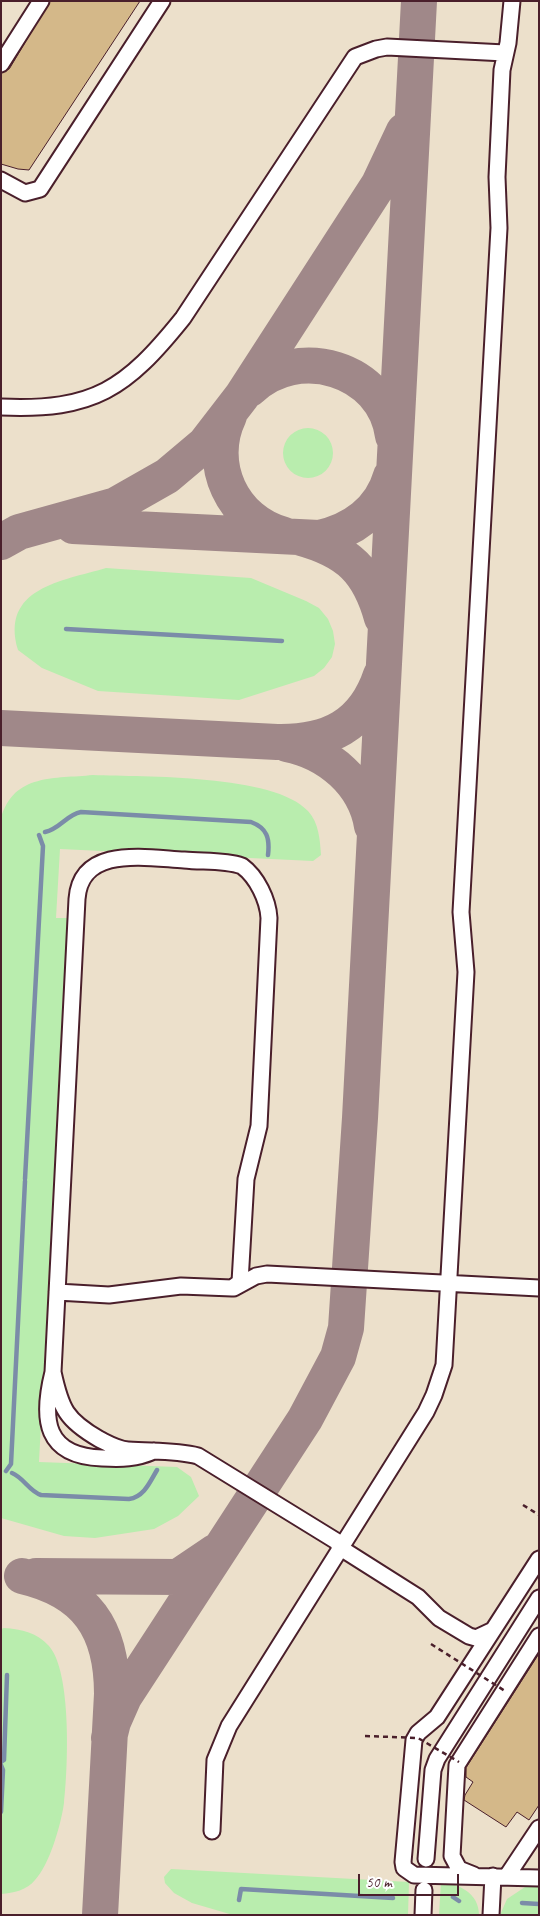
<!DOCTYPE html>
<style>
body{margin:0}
#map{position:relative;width:540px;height:1916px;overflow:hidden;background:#f6f1e7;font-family:Caveat,sans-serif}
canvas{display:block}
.frame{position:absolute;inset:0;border:2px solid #4a1f2b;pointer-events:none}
.scale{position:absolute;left:358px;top:1874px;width:101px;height:22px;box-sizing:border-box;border:2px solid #4a1f2b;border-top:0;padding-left:6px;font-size:15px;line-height:18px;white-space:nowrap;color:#4a1f2b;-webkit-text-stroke:4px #fff;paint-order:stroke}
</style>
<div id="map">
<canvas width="540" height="1916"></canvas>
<div class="frame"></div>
<div class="scale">50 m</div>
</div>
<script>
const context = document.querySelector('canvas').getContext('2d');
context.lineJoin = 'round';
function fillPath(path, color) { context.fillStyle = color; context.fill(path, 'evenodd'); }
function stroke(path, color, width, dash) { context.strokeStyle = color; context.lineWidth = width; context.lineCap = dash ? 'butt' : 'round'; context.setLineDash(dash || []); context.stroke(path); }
fillPath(new Path2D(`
 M 1,1 L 539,1 L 539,1915 L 1,1915 Z`), '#ece0cb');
fillPath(new Path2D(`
 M283 453a25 25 0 1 1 50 0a25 25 0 1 1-50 0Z
 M 106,568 L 251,578 L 306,601 L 319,608 L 328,619 L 333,631 L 335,644 L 332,657 L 324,668 L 314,676 L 239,700 L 98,691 L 42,668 L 18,650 C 0,588 62,581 106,568 Z
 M 93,775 C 144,777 274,774 308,811 C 319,823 320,840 321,855 L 313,861 L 60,849 L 56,918 L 67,918 L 39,1462 L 177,1467 L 191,1477 L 199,1496 L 178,1516 L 154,1529 L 95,1538 L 64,1536 L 1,1518 L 1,818 C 14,773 55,779 93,775 Z
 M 4,1628 C 22,1629 37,1633 49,1646 C 72,1672 68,1769 64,1803 C 61,1824 50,1864 35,1880 C 27,1890 14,1893 1,1894 L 1,1629 Z
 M 171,1869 L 409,1882 L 408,1915 L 233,1915 L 192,1903 L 174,1893 L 165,1883 L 164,1877 Z
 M 441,1882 C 459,1884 479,1893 479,1915 L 439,1915 Z
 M 528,1885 L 539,1886 L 539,1915 L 500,1915 L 507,1899 Z`), '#b9edae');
stroke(new Path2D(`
 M 66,629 L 282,641
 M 45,832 C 60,829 66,815 81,812 L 251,822 C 267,828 270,838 268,855
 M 25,1179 L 43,846 L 39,835
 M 6,1471 L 11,1464 L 25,1181
 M 12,1473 C 24,1478 29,1491 41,1495 L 129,1499 C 144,1497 150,1482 157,1470
 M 1,1762 L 4,1760 L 7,1675
 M 1,1765 L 3,1770 L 1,1812
 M 453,1897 L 459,1901
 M 239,1900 L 241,1889 L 393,1898
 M 522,1903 L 539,1904`), '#7b8ca8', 4.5);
stroke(new Path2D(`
 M 250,389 C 297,343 384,368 393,436
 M 229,416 C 206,464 232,521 284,535
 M 73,526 L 319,538 C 352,531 381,511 391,476
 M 301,538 C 348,551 369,571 382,618
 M 1,542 L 19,532 L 116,505 L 167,476 L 205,444 L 242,396 L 379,184 L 404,131
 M 1,728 L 277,742 C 328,743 364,726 381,675
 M 287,744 C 328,752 365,783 372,826
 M 22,1576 C 86,1591 112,1628 112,1694 L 100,1915
 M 36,1576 L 178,1577 L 215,1552
 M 109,1738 L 113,1722 L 124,1697 L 305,1419 L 338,1357 L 346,1328 L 360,1118 L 419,1`), '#a08889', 36);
const building = new Path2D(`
 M 50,1 L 140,1 L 29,170 L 18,169 L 1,164 L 1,73 L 9,69 Z
 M 539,1654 L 539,1805 L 529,1820 L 517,1812 L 506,1827 L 464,1800 L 465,1795 L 473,1782 L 466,1777 L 466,1768 Z`);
fillPath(building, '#d4b889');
stroke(building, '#4a1f2b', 1);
const minor = new Path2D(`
 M 1,64 L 41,1
 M 1,180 L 25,193 L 40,189 L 162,1
 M 1,407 C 94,411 126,389 183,318 L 355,57 L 376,49 L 387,47 L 505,53
 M 234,1288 L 256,1276 L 267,1274 L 539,1288
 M 53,1372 L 77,899 C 81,845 146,858 184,860 C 203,862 224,860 242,866 C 257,877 268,900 269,918 L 259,1126 L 246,1179 L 240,1282 L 232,1288 L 181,1286 L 109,1295 L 57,1292
 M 154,1451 C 136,1459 122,1459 102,1458 C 45,1456 41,1420 53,1372 C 61,1409 66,1420 99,1439 C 109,1444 117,1449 128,1450 C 152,1452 174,1450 198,1456 L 341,1544
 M 339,1547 L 418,1597 L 439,1618 L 469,1636 L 476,1638 L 493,1630
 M 539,1559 L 437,1717 L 418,1733 L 414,1740 L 403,1862 L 404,1868 L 414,1875 L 539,1878
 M 212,1831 L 215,1760 L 229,1726 L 426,1412 L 434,1395 L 444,1365 L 466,972 L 461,912 L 499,228 L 497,177 L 502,70 L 508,43 L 512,1
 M 426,1859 L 433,1770 L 437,1759 L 539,1598
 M 474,1875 L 459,1869 L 452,1856 L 457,1765 L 539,1636
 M 507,1876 L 539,1828
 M 423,1915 L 424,1890
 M 491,1915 L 493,1876`);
stroke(minor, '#4a1f2b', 19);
stroke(new Path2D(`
 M 523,1505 L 539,1515`), '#4a1f2b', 2.5, [5, 4]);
stroke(minor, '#fff', 15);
stroke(new Path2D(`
 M 431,1644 L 505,1691
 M 365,1736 L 418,1738 L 459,1762`), '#4a1f2b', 2.5, [5, 4]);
</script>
